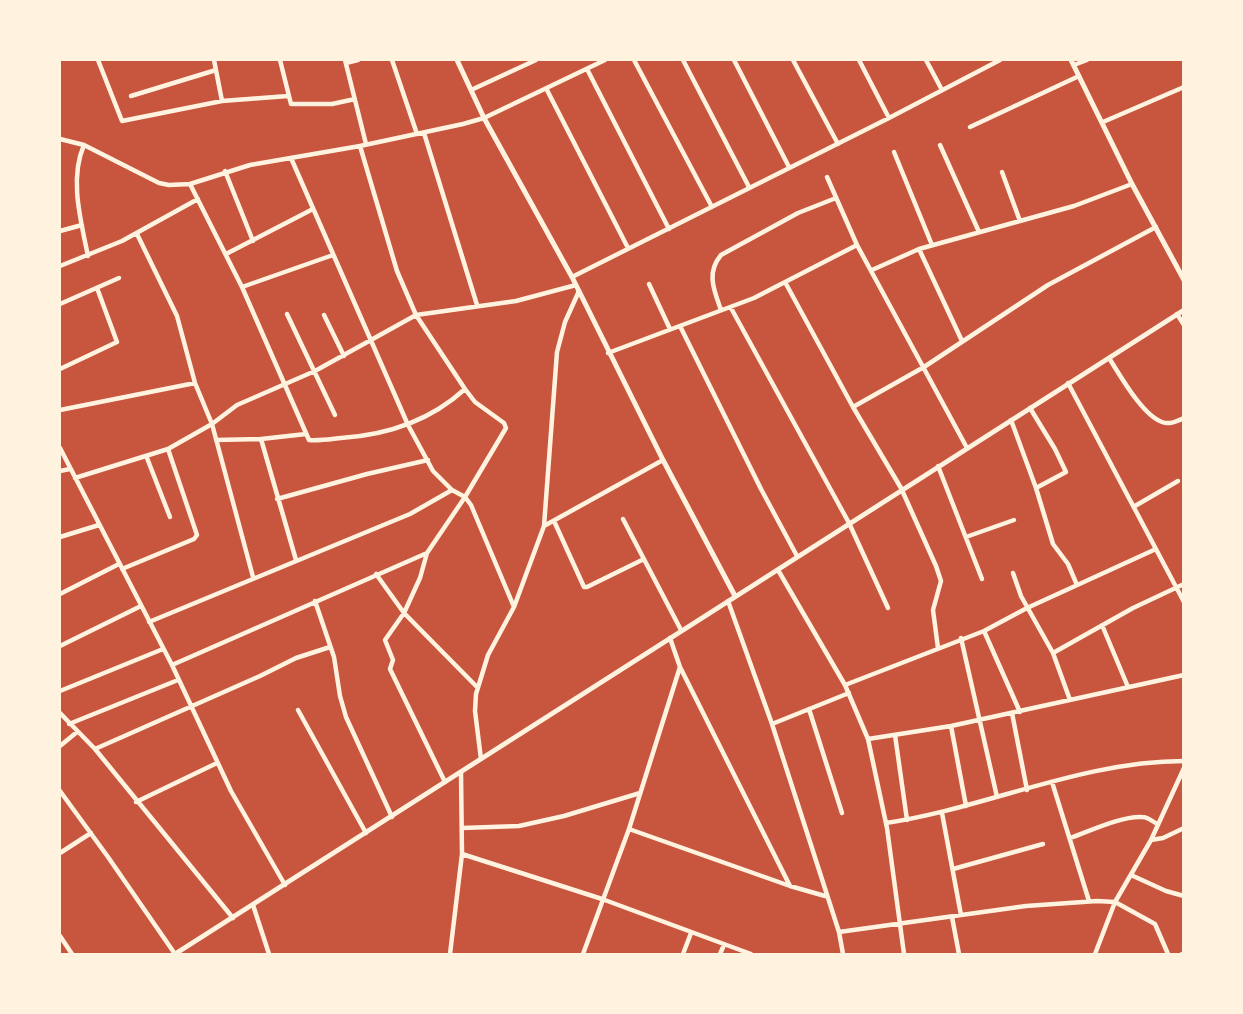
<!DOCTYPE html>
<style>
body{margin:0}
#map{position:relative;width:1243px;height:1014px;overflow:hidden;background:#c8553d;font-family:Overpass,sans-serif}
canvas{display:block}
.frame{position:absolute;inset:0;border:61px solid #fff3e0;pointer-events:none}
</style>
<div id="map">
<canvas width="1243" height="1014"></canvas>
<div class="frame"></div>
</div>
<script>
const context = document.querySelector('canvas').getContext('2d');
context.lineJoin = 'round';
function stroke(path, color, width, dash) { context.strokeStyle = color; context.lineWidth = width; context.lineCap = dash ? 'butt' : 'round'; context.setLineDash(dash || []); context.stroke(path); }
stroke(new Path2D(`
 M 98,60 L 122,121 L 222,101 L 288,96
 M 214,60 L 222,101
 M 280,60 L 291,104 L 332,104 L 355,99
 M 345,60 L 366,144
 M 392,60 L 417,134
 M 634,60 L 712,207
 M 683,60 L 749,187
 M 734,60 L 789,167
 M 793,60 L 838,144
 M 859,60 L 889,118
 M 926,60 L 942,90
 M 346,63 L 358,60
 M 1074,65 L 1087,60
 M 587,69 L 669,229
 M 471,90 L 536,60
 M 547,90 L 628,248
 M 131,96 L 216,70
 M 1103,122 L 1184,87
 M 970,127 L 1079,76
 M 424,133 L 477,305
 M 60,139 L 84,145 L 159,183 L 169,185 L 190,184 L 250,165 L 360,146 L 463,124 L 484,118 L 605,60
 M 84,145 C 69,179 81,221 88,256
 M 940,145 L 979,232
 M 894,152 L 932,245
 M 291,158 L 408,425 L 433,471 L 452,490 L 465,497 L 471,505 L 514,607
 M 225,171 L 253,241
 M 1002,172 L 1020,221
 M 827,177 L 857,245 L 967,448
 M 190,184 L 242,287 L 309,440 C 319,441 331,439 341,438 C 387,435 431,420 465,389
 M 60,231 L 82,225
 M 137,234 L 177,316 L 195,383
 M 919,249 L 962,341
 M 226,254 L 313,209
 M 60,266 L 122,241 L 198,199
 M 872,270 L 919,249 L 1074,206 L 1132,184
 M 572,277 L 889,118 L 1000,60
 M 785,282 L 853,407 L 901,488 L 936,566 L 941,581 L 933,610 L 938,648
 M 649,284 L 670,329
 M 242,287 L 333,255
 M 60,304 L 119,278
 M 731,308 L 849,523 L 888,608
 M 721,310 C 714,290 706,273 721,255 L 798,213 L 836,198
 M 287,314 L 335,415
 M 1177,314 L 1184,325
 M 324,315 L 344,356
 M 680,326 L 761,489 L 797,556
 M 608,353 L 754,298 L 857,245
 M 1109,358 C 1120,375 1142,415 1162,422 C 1170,425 1177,421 1184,418
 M 60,369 L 117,342 L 97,288
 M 1068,383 L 1184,602
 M 853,407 L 924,367 L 1048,285 L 1156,227
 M 1030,408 L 1055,449 L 1066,472 L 1036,488
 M 60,410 L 195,383 L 212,424 L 253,577
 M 1011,420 L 1036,488 L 1053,544 L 1068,564 L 1077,585
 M 261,439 L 296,560
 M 216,440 L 261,439 L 306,434
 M 60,448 L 172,665 L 231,791 L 285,885
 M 147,458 L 170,517
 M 938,466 L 982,579
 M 60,471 L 70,469
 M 75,478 L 168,449 L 212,424 L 237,405 L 315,371 L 416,315 L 516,301 L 576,285
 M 277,499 L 367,474 L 428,460
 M 1135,506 L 1178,481
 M 623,519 L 681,630
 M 554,521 L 584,587 L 587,587 L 644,559
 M 544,526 L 663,460
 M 60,537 L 99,525
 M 966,537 L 1014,520
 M 427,553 L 420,578 L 404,613 L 385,640 L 393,660 L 390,669 L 445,782
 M 122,569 L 194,539 L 197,535 L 168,449
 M 778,570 L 845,685 L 868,739 L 887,828 L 904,954
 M 1013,573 L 1021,596 L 1053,653 L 1070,700
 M 376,574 L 404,613 L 478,688
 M 60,594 L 119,564
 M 315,601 L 334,657 L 340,696 L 346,717 L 392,817
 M 728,601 L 772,724 L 839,932 L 843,954
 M 149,622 L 410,514 L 452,490
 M 1102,625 L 1128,687
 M 984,631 L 1020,712
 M 670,638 L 680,667 L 790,886
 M 961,638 L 997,797
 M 60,646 L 141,606
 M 1053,653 L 1133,608 L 1184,584
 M 172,665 L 427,553 L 465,497 L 506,428 L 504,423 L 475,402 L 465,389 L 416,315 L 397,271 L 360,146
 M 845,685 L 984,631 L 1027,608 L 1156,549
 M 60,691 L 163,649
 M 809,709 L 842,813
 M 298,710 L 366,833
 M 60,713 L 95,749 L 233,918
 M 1012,713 L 1027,790
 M 69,724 L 178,680
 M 772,724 L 849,693
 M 951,726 L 966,806
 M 895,735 L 907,820
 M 868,739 L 951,726 L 1184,675
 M 60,746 L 77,732
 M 95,749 L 260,676 L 296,658 L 330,647
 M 481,759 L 475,711 L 476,694 L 488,655 L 514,607 L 544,526 L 557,352 L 565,322 L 579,291
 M 1052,782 L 1089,901
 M 60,791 L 108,857 L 175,954
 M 136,802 L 217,763
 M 942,813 L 961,915
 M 886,823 C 986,808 1082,761 1184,761
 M 462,828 L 519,826 L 564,816 L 640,793
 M 629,829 L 790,886 L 825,896
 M 1070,838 C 1090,831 1121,816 1142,817 C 1148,817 1152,821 1157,824
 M 1151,840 L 1163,838 L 1184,828
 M 60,853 L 91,833
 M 462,854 L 602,899 L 751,954
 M 953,869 L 1043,844
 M 1131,875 L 1166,891 L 1184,896
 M 253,905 L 269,954
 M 952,917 L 959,954
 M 839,932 L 1026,906 L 1097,901 L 1115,902 L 1155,924 L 1168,954
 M 60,936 L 72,954
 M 450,954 L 462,854 L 461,773
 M 583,954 L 629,829 L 680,667
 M 683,954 L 691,933
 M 720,954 L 724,945
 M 1095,954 L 1115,902 L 1151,840 L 1184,768
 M 1182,954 L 1184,954`), '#fff3e0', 4.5);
stroke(new Path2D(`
 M 457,60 L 484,118 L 572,277 L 663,460 L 735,596
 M 1071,60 L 1132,184 L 1184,280
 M 175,954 C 513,741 847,524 1184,310`), '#fff3e0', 5);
</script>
